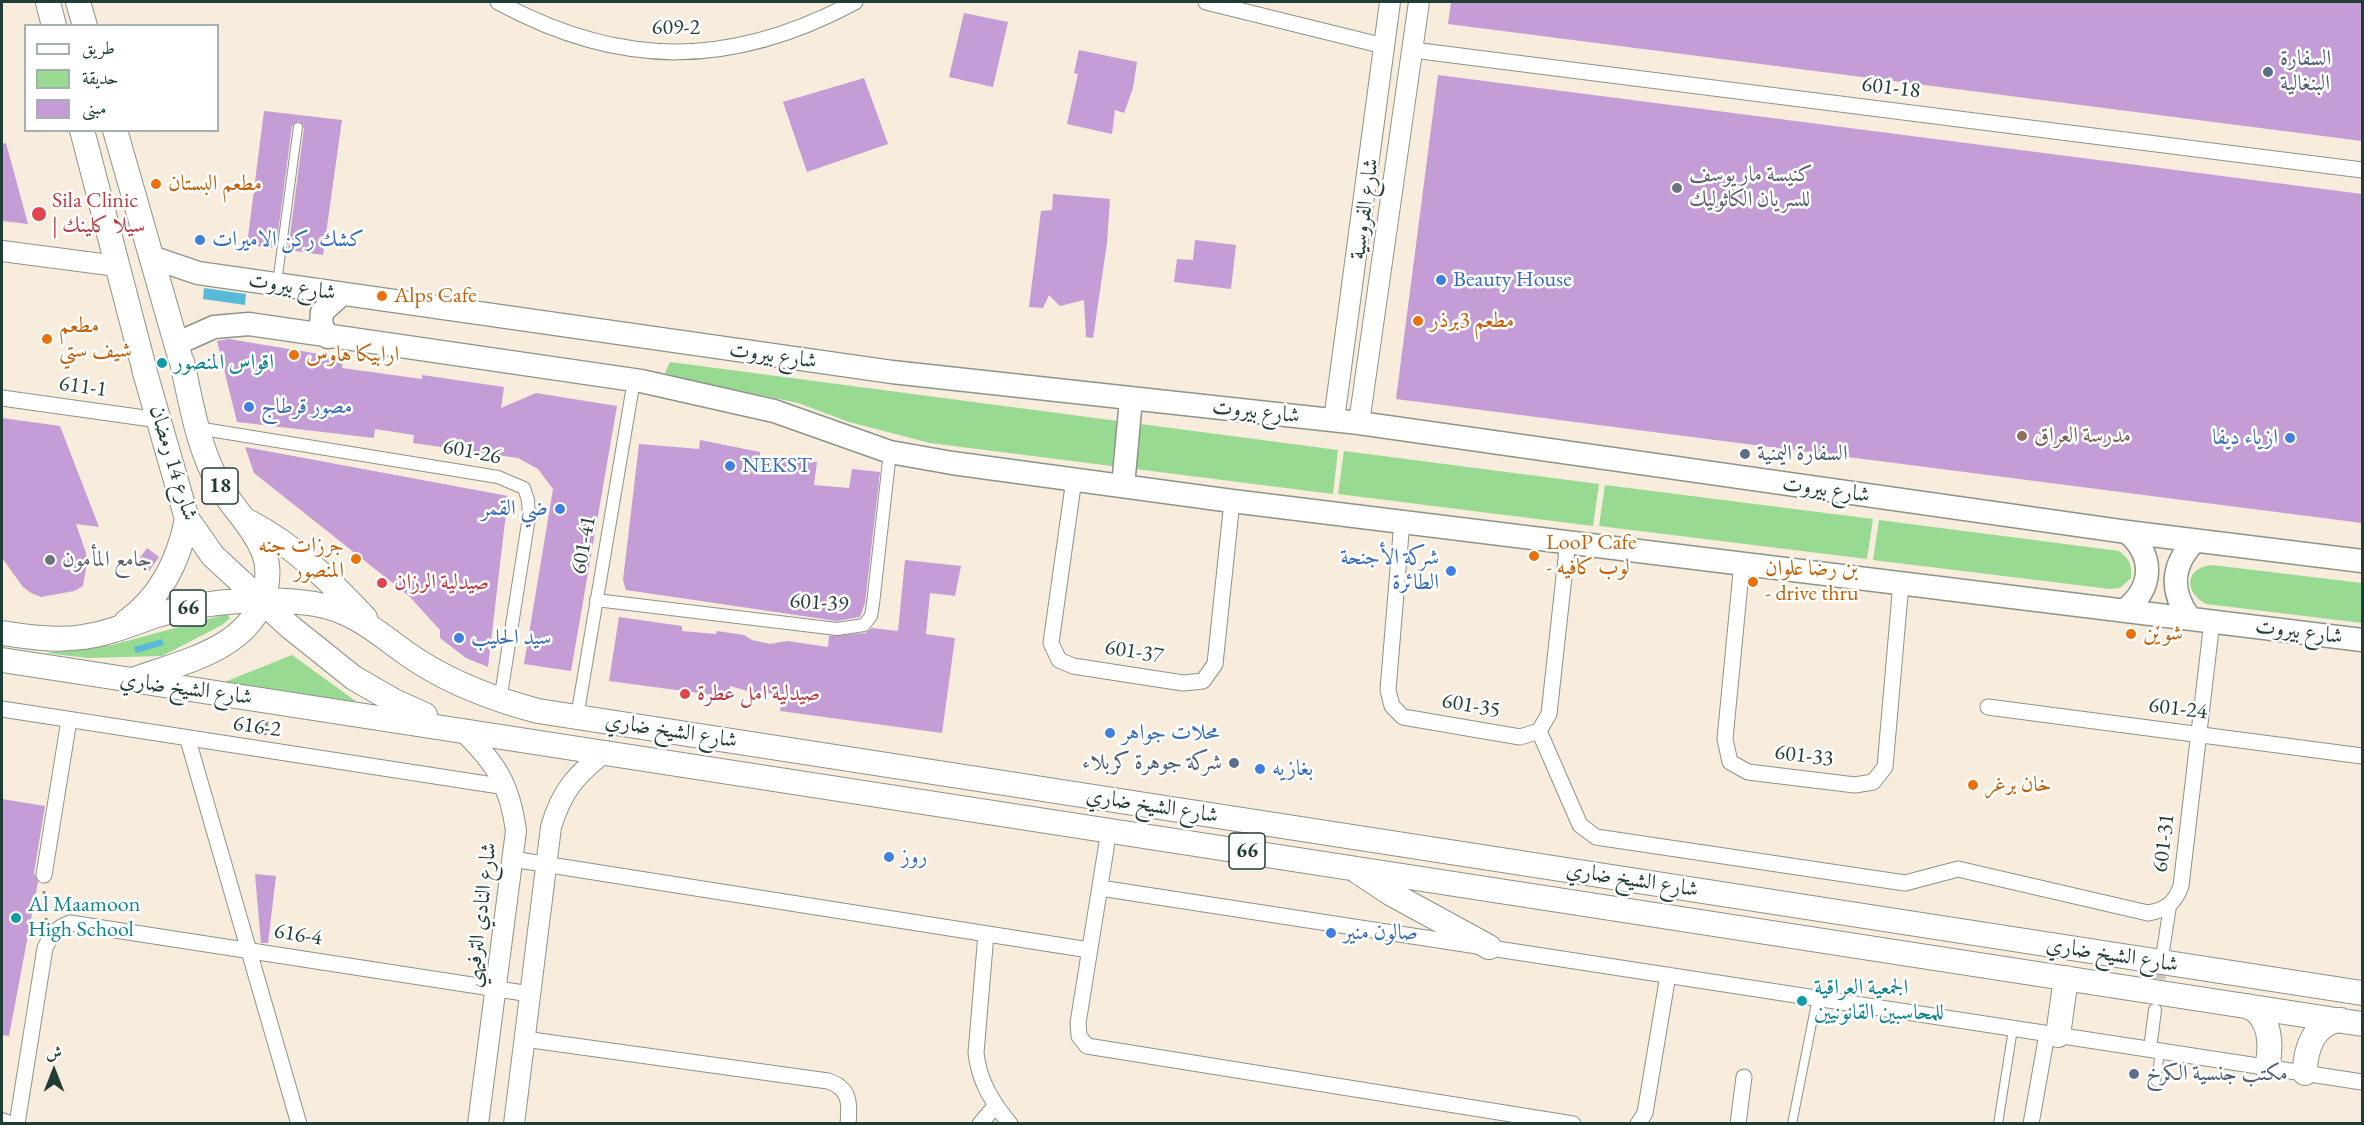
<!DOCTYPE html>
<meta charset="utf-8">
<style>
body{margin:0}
#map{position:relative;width:2364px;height:1125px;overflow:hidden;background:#f8ecdc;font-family:"EB Garamond",Amiri,serif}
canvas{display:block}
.frame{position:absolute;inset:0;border:3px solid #1f3d34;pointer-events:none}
.legend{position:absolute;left:24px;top:24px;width:195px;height:108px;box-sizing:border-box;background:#fff;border:2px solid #a5b1ae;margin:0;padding:8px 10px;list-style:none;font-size:18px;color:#1f3d34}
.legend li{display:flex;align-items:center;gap:12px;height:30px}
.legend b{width:30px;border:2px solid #a5b1ae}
.north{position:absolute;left:24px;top:1041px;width:60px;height:60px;-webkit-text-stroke:4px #fff;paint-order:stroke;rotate:0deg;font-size:16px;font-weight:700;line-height:24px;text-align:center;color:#1f3d34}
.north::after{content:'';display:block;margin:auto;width:21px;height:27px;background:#1f3d34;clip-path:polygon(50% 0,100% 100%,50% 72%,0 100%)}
</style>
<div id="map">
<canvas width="2364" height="1125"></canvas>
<div class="frame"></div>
<ul class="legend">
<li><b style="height:8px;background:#fff"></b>طريق</li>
<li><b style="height:16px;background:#98da92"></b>حديقة</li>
<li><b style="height:16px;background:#c49cd6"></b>مبنى</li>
</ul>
<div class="north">ش</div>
</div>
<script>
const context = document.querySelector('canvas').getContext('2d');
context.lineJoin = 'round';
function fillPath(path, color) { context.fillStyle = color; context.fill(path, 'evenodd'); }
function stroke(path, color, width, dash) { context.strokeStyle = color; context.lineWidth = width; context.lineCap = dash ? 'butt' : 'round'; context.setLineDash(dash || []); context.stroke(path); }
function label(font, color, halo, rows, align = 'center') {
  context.font = font + ' "EB Garamond",Amiri,serif'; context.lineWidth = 5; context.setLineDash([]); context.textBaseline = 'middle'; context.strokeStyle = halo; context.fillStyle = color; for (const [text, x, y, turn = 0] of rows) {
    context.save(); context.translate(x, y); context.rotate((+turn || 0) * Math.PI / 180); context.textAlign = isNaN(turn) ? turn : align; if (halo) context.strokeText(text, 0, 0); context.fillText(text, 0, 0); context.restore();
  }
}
fillPath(new Path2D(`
 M 670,362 L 1338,450 L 1333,494 L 930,443 L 849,422 L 798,403 L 675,377 L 665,373 Z
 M 1344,451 L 1599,484 L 1593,526 L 1338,494 Z
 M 1605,485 L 1873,519 L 1867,559 L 1599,526 Z
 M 1879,520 L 2119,551 C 2130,559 2132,565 2131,578 L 2120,588 L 2110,589 L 1873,560 Z
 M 2212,565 L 2362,583 L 2362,623 L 2206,604 C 2183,591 2185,568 2212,565 Z
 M 227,614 L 230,618 L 222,625 L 162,656 L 88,658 L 45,653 L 112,645 Z
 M 292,655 L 357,702 L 222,683 Z`), '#98da92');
fillPath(new Path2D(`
 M 204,288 L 246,294 L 245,305 L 203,299 Z
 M 162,639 L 164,645 L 136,653 L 134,647 Z`), '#59bad8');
fillPath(new Path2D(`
 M 1451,2 L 2362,2 L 2362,141 L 1448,24 Z
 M 964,13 L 1008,22 L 993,87 L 949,77 Z
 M 1079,50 L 1137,62 L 1133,88 L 1124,113 L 1115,110 L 1112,134 L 1067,124 L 1078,74 L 1074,73 Z
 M 1438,75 L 2362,194 L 2362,523 L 1396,399 Z
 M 864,78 L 888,144 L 807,172 L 783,102 Z
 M 264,111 L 342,120 L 323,255 L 288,250 L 304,128 L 299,121 L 292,126 L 276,248 L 247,245 Z
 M 6,143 L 28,224 L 2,221 L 2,144 Z
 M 1053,194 L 1110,199 L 1107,243 L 1093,338 L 1086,337 L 1084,300 L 1060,306 L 1049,295 L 1043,308 L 1029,307 L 1041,211 L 1052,210 Z
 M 1195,240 L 1236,245 L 1231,289 L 1174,282 L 1177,259 L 1193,260 Z
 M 229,339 L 343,358 L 342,368 L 422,379 L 422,375 L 504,387 L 501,408 L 536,393 L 617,406 L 571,671 L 524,664 L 553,489 L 538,469 L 518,458 L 413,443 L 414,435 L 375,429 L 374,438 L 237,422 L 217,341 Z
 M 2,418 L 60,426 L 99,527 L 76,524 L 86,553 L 87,563 L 83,586 L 74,591 L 41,597 L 31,593 L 23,587 L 2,558 Z
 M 700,440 L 760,452 L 760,456 L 817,462 L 814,485 L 849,488 L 852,469 L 880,472 L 865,603 L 860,617 L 837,621 L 626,590 L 623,580 L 639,444 L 699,449 Z
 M 245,447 L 508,496 L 488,667 L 466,658 L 440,638 L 440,630 L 409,596 L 254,473 Z
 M 147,548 L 159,557 L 149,571 L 137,562 Z
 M 905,560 L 961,566 L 955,596 L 930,593 L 926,634 L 955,638 L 942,733 L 780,711 L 783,694 L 755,693 L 730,686 L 729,697 L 609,681 L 619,617 L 682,626 L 682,631 L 716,634 L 717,631 L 744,635 L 752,640 L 770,644 L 787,641 L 828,647 L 829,636 L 865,633 L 872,628 L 898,631 Z
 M 2,799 L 45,806 L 34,873 L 38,882 L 9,1036 L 2,1035 Z
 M 255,874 L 276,876 L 268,943 L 261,943 Z`), '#c49cd6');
stroke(new Path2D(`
 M 2157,997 L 2162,958`), '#cdc9ba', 12, [12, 6]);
const service = new Path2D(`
 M 277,283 L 298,127
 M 2156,1082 L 2160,1051
 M 2,1117 L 18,1123
 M 1792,1124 L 1817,998
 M 1998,1124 L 2013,1029`);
const pedestrian = new Path2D(`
 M 197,428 L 498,477 L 524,488 L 528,500 L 529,517 L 500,701
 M 596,600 L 837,629 L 864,625 L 871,616 L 873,604 L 890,452
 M 577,717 L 634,380
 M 2163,951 L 2170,906
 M 2150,1049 L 2155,1010`);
const minor = new Path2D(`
 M 498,2 C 621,69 732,68 855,2
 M 1206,2 L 1384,46
 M 1413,50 L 2362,170
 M 2,398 L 159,420
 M 1074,479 L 1051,643 L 1059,660 L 1073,666 L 1183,683 L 1203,681 L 1215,664 L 1232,501
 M 1402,521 L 1388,690 L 1392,706 L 1403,717 L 1520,737 L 1539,731 L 1549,714 L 1568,540
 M 1742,562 L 1725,739 L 1730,762 L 1748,772 L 1855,785 L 1873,782 L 1885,767 L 1901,583
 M 1988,707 L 2362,756
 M 2,709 L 506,787
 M 1539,731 L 1580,825 L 1596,837 L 1905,883 L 1958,869 L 2148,913 C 2166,910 2175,903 2181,886 L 2212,621
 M 188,740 L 299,1124
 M 1109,830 L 1078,1023 L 1079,1036 L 1087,1046 L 1573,1124
 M 512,859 L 1089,950
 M 44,875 L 69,720
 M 1100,888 L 2362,1082
 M 986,934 L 976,1053 C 979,1081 992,1102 1010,1124
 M 524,1039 L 828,1081 C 850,1088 850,1103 848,1124
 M 17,1124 L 45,948 C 51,935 56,928 70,923 L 530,994
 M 980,1124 L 996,1105
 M 1638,1124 L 1645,1113 L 1668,975
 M 1738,1124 L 1744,1077
 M 2031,1124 L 2047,1034`);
const tertiary = new Path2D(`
 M 2,251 L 117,266
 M 1334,420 L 1390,2
 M 1359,423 L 1419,2
 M 461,729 C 495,762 510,784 516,831 L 478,1124
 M 514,1124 L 551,827 C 562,790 576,775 606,751`);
const secondary = new Path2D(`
 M 151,257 L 198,273 L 892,372 L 1359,423 L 2127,532 L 2362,561
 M 328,337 L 321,324 L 322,312 L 341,295
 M 178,343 L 214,327 L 249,324 L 641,381 L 774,411 L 890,452 L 952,463 L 1232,501 L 2362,640
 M 1123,486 L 1131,399
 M 2125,610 C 2153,588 2155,556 2127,532
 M 2189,617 C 2169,590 2172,564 2195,541`);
const primary = new Path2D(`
 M 48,2 L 54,26
 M 78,2 L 85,26
 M 82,130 L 143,364
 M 115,130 L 180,357
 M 144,369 L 187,519 L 213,556 L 289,626 L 354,678 L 394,701 L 425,715
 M 249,522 C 295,546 330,581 365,618
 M 126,622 C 161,597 179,560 187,519
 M 2,633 C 28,637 56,641 83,637 C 108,634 133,623 157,615 C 205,601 265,596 315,604 C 361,612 384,640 421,663 C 458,686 496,700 538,711 L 2362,993
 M 2,660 L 2362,1024
 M 133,680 C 181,662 249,650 265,593 C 268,580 269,566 264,553 C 254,527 232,508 219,484 C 198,448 191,402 182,362
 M 1357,871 L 1390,893 L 1489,947
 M 2247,1006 C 2271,1015 2272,1045 2267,1067
 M 2058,1035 L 2066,978
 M 2305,1073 C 2305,1049 2314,1022 2341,1020`);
stroke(service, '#8c9488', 10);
stroke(pedestrian, '#8c9488', 14);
stroke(minor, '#8c9488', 17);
stroke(tertiary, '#8c9488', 22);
stroke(secondary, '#8c9488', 25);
stroke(primary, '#8c9488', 26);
stroke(new Path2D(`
 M 265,735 L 267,721
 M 44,891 L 46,920`), '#8c9488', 3, [4.5, 4.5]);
stroke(service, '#fff', 8);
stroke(pedestrian, '#fff', 12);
stroke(minor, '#fff', 15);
stroke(tertiary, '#fff', 20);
stroke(secondary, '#fff', 22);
stroke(primary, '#fff', 24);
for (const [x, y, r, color] of [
 [2268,72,6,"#5c6f8a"],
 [156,184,6,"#e8710a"],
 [1677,188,6,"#6b7280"],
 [39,214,8,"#e0444e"],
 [200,240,6,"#3f7fe0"],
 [1441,280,6,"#3f7fe0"],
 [382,296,6,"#e8710a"],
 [1418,321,6,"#e8710a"],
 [47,339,6,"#e8710a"],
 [294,355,6,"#e8710a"],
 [162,363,6,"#0f9aa8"],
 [249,407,6,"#3f7fe0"],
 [2022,436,6,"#8d6e63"],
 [2290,438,6,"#3f7fe0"],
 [1745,454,6,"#5c6f8a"],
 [730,466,6,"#3f7fe0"],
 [560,509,6,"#3f7fe0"],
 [1534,556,6,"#e8710a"],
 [356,559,6,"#e8710a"],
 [50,560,6,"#6b7280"],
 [1451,571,6,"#3f7fe0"],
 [1753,582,6,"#e8710a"],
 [382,583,6,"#e0444e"],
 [2131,634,6,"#e8710a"],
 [459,638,6,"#3f7fe0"],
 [685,694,6,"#e0444e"],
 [1110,733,6,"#3f7fe0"],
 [1234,763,6,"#5c6f8a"],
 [1260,769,6,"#3f7fe0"],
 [1973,785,6,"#e8710a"],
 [889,857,6,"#3f7fe0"],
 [16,918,6,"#0f9aa8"],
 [1331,933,6,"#3f7fe0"],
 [1802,1001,6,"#0f9aa8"],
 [2134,1074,6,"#5c6f8a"]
]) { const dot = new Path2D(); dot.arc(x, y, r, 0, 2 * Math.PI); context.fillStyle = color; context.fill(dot); stroke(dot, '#fff', 2); }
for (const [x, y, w] of [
 [220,486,36],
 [188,608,36],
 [1247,851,36]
]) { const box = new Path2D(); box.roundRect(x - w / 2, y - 18, w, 36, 4.5); context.fillStyle = '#fff'; context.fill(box); stroke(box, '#1f3d34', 1.5); }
label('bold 21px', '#1f3d34', null, [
 ["18",220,486],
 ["66",188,608],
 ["66",1247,851]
]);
label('22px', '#1f3d34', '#fff', [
 ["609-2",676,28],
 ["601-18",1891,88,7],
 ["شارع الفروسية",1365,209,-82],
 ["شارع بيروت",292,287,9],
 ["شارع بيروت",773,356,8],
 ["611-1",83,387,8],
 ["شارع بيروت",1256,412,6],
 ["601-26",472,452,11],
 ["شارع 14 رمضان",173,463,73],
 ["شارع بيروت",1826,490,8],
 ["601-41",584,545,-80],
 ["601-39",819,603,4],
 ["شارع بيروت",2299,632,7],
 ["601-37",1134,652,9],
 ["شارع الشيخ ضاري",186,689,8],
 ["601-35",1471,706,10],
 ["601-24",2178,709,7],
 ["616-2",257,727,8],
 ["شارع الشيخ ضاري",671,731,9],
 ["601-33",1804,756,7],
 ["شارع الشيخ ضاري",1152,806,9],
 ["601-31",2164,843,-83],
 ["شارع الشيخ ضاري",1632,880,9],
 ["شارع النادي الترفيهي",481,915,-83],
 ["616-4",298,935,9],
 ["شارع الشيخ ضاري",2112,955,9]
]);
label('22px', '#4e5e75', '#fff', [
 ["السفارة",2280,59],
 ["البنغالية",2280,84],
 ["السفارة اليمنية",1757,454],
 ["شركة جوهرة كربلاء",1222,763,"right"],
 ["مكتب جنسية الكرخ",2146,1074]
], 'left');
label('22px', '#5b616d', '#fff', [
 ["كنيسة مار يوسف",1689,175],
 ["للسريان الكاثوليك",1689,200],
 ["جامع المأمون",62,560]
], 'left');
label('22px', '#c56008', '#fff', [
 ["مطعم البستان",168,184],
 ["Alps Cafe",394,296],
 ["مطعم 3برذر",1430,321],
 ["مطعم",59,326],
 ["شيف ستي",59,351],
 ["ارابيكا هاوس",306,355],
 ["LooP Cafe",1546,543],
 ["- لوب كافيه",1546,568],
 ["جرزات جنه",344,546,"right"],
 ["المنصور",344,571,"right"],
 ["بن رضا علوان",1765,569],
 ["- drive thru",1765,594],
 ["شوێن",2143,634],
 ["خان برغر",1985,785]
], 'left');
label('22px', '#be3a42', '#fff', [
 ["Sila Clinic",52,201],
 ["| سيلا كلينك",52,226],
 ["صيدلية الرزان",394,583],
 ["صيدلية امل عطرة",697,694]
], 'left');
label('22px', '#366cbe', '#fff', [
 ["كشك ركن الاميرات",212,240],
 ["Beauty House",1453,280],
 ["مصور قرطاج",261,407],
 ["ازياء ديفا",2278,438,"right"],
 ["NEKST",742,466],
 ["ضي القمر",548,509,"right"],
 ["شركة الأجنحة",1439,558,"right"],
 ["الطائرة",1439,583,"right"],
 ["سيد الحليب",471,638],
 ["محلات جواهر",1122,733],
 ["بغازيه",1272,769],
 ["روز",901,857],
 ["صالون منير",1343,933]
], 'left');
label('22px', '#0d838f', '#fff', [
 ["اقواس المنصور",174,363],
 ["Al Maamoon",28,905],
 ["High School",28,930],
 ["الجمعية العراقية",1814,988],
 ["للمحاسبين القانونيين",1814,1013]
], 'left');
label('22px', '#785e54', '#fff', [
 ["مدرسة العراق",2034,436]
], 'left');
</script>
